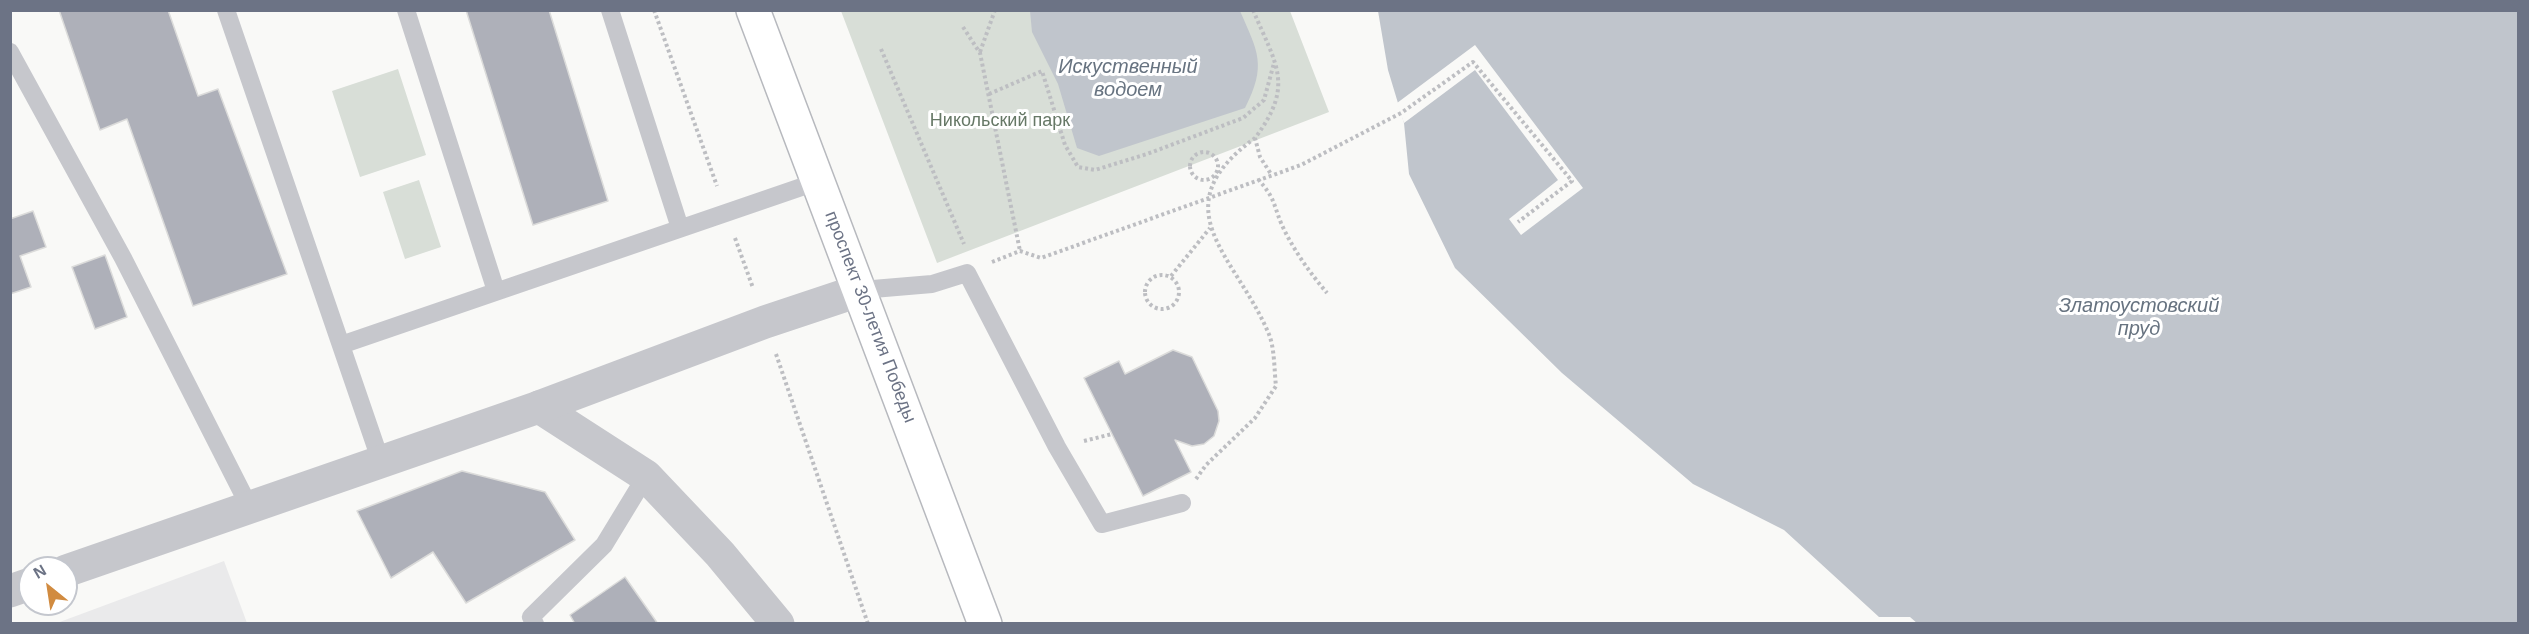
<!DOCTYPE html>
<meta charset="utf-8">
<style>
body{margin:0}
#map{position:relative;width:2529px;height:634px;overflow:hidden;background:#f9f9f7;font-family:Arial,sans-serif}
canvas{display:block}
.frame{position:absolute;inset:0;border:12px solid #6c7385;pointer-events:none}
.north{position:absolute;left:18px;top:556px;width:60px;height:60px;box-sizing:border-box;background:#fff;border:2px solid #c4c7ce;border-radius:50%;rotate:330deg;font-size:16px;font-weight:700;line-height:24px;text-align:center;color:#6c7385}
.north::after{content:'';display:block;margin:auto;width:21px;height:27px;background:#d18b40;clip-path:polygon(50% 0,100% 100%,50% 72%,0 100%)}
</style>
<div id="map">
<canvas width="2529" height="634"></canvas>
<div class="frame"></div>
<div class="north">N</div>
</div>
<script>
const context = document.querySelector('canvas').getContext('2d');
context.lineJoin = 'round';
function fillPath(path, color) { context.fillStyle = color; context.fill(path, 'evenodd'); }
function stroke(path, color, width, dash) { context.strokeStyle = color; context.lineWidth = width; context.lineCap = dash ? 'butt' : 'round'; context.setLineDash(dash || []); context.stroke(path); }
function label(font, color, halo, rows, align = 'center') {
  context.font = font + ' Arial,sans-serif'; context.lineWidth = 6; context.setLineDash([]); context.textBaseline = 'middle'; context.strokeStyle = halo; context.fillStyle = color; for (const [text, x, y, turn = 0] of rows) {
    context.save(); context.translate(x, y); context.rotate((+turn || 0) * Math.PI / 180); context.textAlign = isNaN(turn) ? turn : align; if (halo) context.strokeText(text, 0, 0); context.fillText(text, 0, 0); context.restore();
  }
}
fillPath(new Path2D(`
 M 224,561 L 247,623 L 57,623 Z`), '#eaeaeb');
fillPath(new Path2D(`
 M 841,11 L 1290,11 L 1329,112 L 937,263 Z
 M 398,69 L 426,155 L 360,177 L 332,91 Z
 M 419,180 L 441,247 L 405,259 L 383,192 Z`), '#d8ded7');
fillPath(new Path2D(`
 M 1030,11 L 1240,11 C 1258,52 1267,65 1245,108 L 1099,156 L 1077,148 L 1058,84 L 1032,32 Z
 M 1378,11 L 2518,11 L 2518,623 L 1918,624 L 1910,617 L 1879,617 L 1784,530 L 1693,484 L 1562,373 L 1455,268 L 1409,174 L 1404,123 L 1388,70 Z`), '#c0c5cc');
fillPath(new Path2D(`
 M 1475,45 L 1583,188 L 1521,235 L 1509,219 L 1558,180 L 1475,70 L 1404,123 L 1397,103 Z`), '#f9f9f7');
const building = new Path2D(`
 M 59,10 L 168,10 L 198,96 L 218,89 L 287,274 L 193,306 L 127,119 L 100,130 Z
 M 466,10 L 549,10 L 608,201 L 533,225 Z
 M 33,211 L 46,247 L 20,256 L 31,287 L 10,294 L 10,219 Z
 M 105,255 L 127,317 L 95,329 L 72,267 Z
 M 1173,350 L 1192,357 L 1218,411 L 1219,421 L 1214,436 L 1204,444 L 1192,446 L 1175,440 L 1191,472 L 1143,496 L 1084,378 L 1119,361 L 1125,374 Z
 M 462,471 L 545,492 L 575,540 L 466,603 L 433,552 L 391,578 L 357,511 Z
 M 625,577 L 658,624 L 575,624 L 570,615 Z`);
fillPath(building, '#aeb0b9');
stroke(building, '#dbdbda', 1.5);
const primary = new Path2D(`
 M 753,10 L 985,624`);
stroke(primary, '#b7b9be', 36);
stroke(new Path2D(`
 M 654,10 L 717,186
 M 1253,10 C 1276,65 1295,85 1255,138 L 1260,157 L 1271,174
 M 963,27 L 980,53 L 1020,251
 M 881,49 L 964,244
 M 980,52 L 995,10
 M 989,94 L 1042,71 L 1065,145 L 1078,167 L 1095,170 L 1147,154 L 1243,118 L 1264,100 L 1274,63
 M1190 166a14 14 0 1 1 28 0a14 14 0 1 1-28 0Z
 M 1258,179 C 1275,199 1272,200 1281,223 C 1292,248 1310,273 1327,293
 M 735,238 L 753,288
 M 992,262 L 1020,251 L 1041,258 L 1301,165 L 1401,113 L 1473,62 L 1572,181 L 1518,222
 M1145 292a17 17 0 1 1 34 0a17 17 0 1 1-34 0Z
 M 1171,276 L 1210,228
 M 776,354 L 868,624
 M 1084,441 L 1112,434
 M 1196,479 L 1206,465 L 1255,418 L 1276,386 C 1274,370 1275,347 1268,332 C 1235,255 1159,208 1255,138`), '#bdbec2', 4, [3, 3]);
stroke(new Path2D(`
 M 226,10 L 381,462
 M 406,10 L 496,291
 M 610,10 L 680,228
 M 10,52 L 123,258 L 249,506
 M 861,290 L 932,284 L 967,273 L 1057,447 L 1102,524 L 1182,503
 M 341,345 L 819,181
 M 535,624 L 531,617 L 604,545 L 646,476`), '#c6c7cc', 18);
stroke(new Path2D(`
 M 539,407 L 646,476 L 720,554 L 778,624`), '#c6c7cc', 33);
stroke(new Path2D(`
 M 66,571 L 539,407 L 765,322 L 861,290
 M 10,591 L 30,584`), '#c6c7cc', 33);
stroke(primary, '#fff', 33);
label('18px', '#667866', '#fff', [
 ["Никольский парк",1000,121]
]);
label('18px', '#6c7385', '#fff', [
 ["проспект 30-летия Победы",870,317,69]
]);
label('italic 20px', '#677380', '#fff', [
 ["Искуственный",1128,67],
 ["водоем",1128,90],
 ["Златоустовский",2139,306],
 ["пруд",2139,329]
]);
</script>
